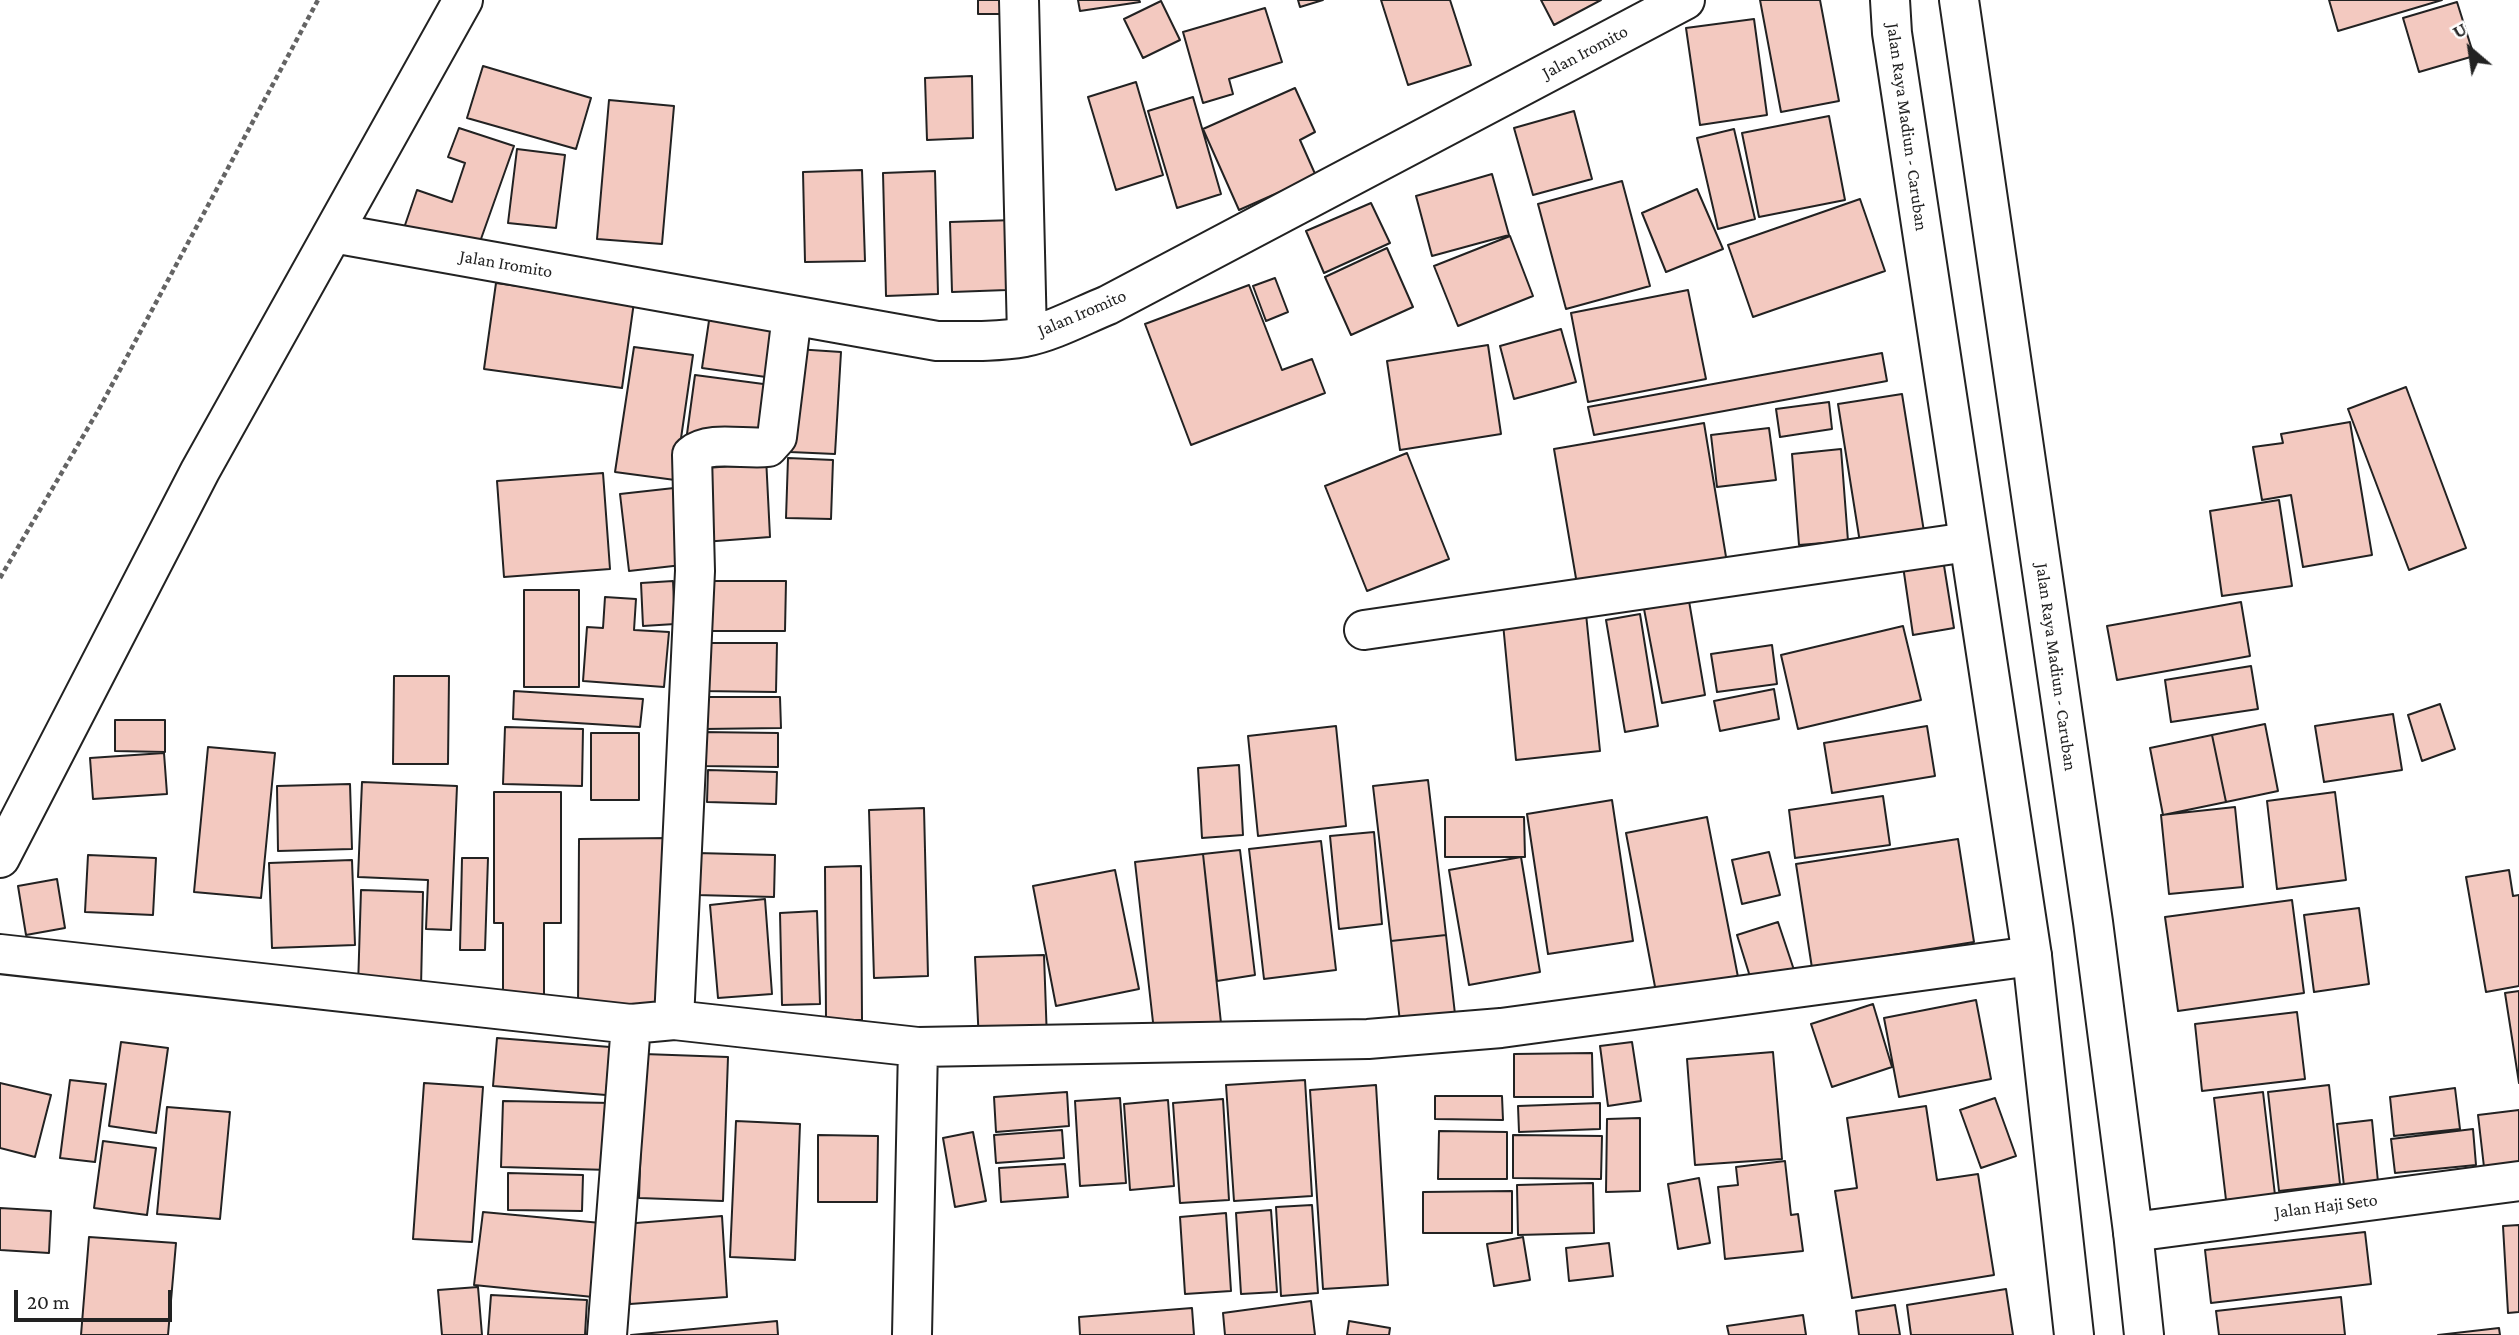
<!DOCTYPE html>
<style>
body{margin:0}
#map{position:relative;width:2519px;height:1335px;overflow:hidden;background:#fff;font-family:"Crimson Pro",serif}
canvas{display:block}
.north{position:absolute;left:2435px;top:14px;width:70px;height:70px;-webkit-text-stroke:5px #fff;paint-order:stroke;rotate:331deg;font-size:19px;font-weight:700;line-height:28px;text-align:center;color:#222}
.north::after{content:'';display:block;margin:auto;width:24px;height:32px;background:#222;clip-path:polygon(50% 0,100% 100%,50% 72%,0 100%)}
.scale{position:absolute;left:14px;top:1290px;width:158px;height:32px;box-sizing:border-box;border:4px solid #222;border-top:0;padding-left:9px;font-size:21px;line-height:24px;white-space:nowrap;color:#222;-webkit-text-stroke:5px #fff;paint-order:stroke}
</style>
<div id="map">
<canvas width="2519" height="1335"></canvas>
<div class="north">U</div>
<div class="scale">20 m</div>
</div>
<script>
const context = document.querySelector('canvas').getContext('2d');
context.lineJoin = 'round';
function fillPath(path, color) { context.fillStyle = color; context.fill(path, 'evenodd'); }
function stroke(path, color, width, dash) { context.strokeStyle = color; context.lineWidth = width; context.lineCap = dash ? 'butt' : 'round'; context.setLineDash(dash || []); context.stroke(path); }
function label(font, color, halo, rows, align = 'center') {
  context.font = font + ' "Crimson Pro",serif'; context.lineWidth = 5; context.setLineDash([]); context.textBaseline = 'middle'; context.strokeStyle = halo; context.fillStyle = color; for (const [text, x, y, turn = 0] of rows) {
    context.save(); context.translate(x, y); context.rotate((+turn || 0) * Math.PI / 180); context.textAlign = isNaN(turn) ? turn : align; if (halo) context.strokeText(text, 0, 0); context.fillText(text, 0, 0); context.restore();
  }
}
const building = new Path2D(`
 M 978,0 L 1016,0 L 1015,14 L 978,14 Z
 M 1078,0 L 1139,0 L 1140,2 L 1080,11 Z
 M 1298,0 L 1323,0 L 1300,7 Z
 M 1381,0 L 1450,0 L 1471,65 L 1408,85 Z
 M 1541,0 L 1601,0 L 1554,25 Z
 M 1760,0 L 1820,0 L 1839,101 L 1781,112 Z
 M 2329,0 L 2442,0 L 2338,31 Z
 M 1161,1 L 1180,40 L 1143,58 L 1124,19 Z
 M 2457,2 L 2474,56 L 2419,72 L 2403,18 Z
 M 1265,8 L 1282,62 L 1229,79 L 1233,94 L 1203,103 L 1183,32 Z
 M 1754,19 L 1767,115 L 1700,125 L 1686,28 Z
 M 483,66 L 591,98 L 576,149 L 467,118 Z
 M 972,76 L 973,138 L 927,140 L 925,78 Z
 M 1136,82 L 1163,175 L 1116,190 L 1088,97 Z
 M 1295,88 L 1315,132 L 1300,140 L 1316,176 L 1239,210 L 1203,129 Z
 M 1193,97 L 1221,194 L 1177,208 L 1148,111 Z
 M 609,100 L 674,106 L 662,244 L 597,239 Z
 M 1574,111 L 1592,179 L 1533,195 L 1514,128 Z
 M 1829,116 L 1845,200 L 1759,217 L 1742,133 Z
 M 459,128 L 514,146 L 476,253 L 404,228 L 417,190 L 452,202 L 465,163 L 448,157 Z
 M 1734,129 L 1755,219 L 1718,229 L 1697,138 Z
 M 517,149 L 565,155 L 556,228 L 508,223 Z
 M 862,170 L 865,261 L 805,262 L 803,172 Z
 M 935,171 L 938,294 L 886,296 L 883,173 Z
 M 1492,174 L 1509,235 L 1432,256 L 1416,196 Z
 M 1622,181 L 1650,286 L 1566,309 L 1538,204 Z
 M 1697,189 L 1723,249 L 1666,272 L 1642,213 Z
 M 1860,199 L 1885,271 L 1753,317 L 1728,245 Z
 M 1371,203 L 1390,243 L 1324,273 L 1306,231 Z
 M 1015,220 L 1006,249 L 1007,290 L 952,292 L 950,222 Z
 M 1510,236 L 1533,296 L 1458,326 L 1434,266 Z
 M 1387,248 L 1413,307 L 1351,335 L 1325,277 Z
 M 1275,278 L 1288,312 L 1266,321 L 1253,286 Z
 M 496,283 L 634,302 L 622,388 L 484,369 Z
 M 1249,285 L 1282,370 L 1312,359 L 1325,393 L 1191,445 L 1145,324 Z
 M 1688,290 L 1706,379 L 1588,402 L 1571,313 Z
 M 710,314 L 780,324 L 773,378 L 702,368 Z
 M 1561,329 L 1576,382 L 1514,399 L 1500,346 Z
 M 1488,345 L 1501,434 L 1400,450 L 1387,361 Z
 M 634,347 L 693,355 L 675,480 L 615,472 Z
 M 796,349 L 841,352 L 835,454 L 790,452 Z
 M 1882,353 L 1887,381 L 1594,435 L 1588,407 Z
 M 695,375 L 771,385 L 762,445 L 687,434 Z
 M 2406,387 L 2466,548 L 2409,570 L 2348,409 Z
 M 1902,394 L 1925,538 L 1861,549 L 1838,404 Z
 M 1829,402 L 1832,429 L 1780,437 L 1776,409 Z
 M 2350,422 L 2372,555 L 2303,567 L 2291,495 L 2262,500 L 2253,447 L 2283,443 L 2281,434 Z
 M 1704,423 L 1728,569 L 1579,596 L 1554,449 Z
 M 1769,428 L 1776,480 L 1717,487 L 1711,435 Z
 M 1841,449 L 1848,541 L 1799,545 L 1792,454 Z
 M 1407,453 L 1449,559 L 1367,591 L 1325,486 Z
 M 766,457 L 770,537 L 703,542 L 698,462 Z
 M 788,458 L 833,460 L 831,519 L 786,518 Z
 M 603,473 L 610,569 L 504,577 L 497,481 Z
 M 683,487 L 691,564 L 629,571 L 620,494 Z
 M 2279,500 L 2292,586 L 2222,596 L 2210,511 Z
 M 1942,553 L 1954,628 L 1913,635 L 1902,559 Z
 M 673,581 L 675,624 L 643,626 L 641,583 Z
 M 706,581 L 786,581 L 785,631 L 706,631 Z
 M 524,590 L 579,590 L 579,687 L 524,687 Z
 M 605,597 L 636,599 L 634,630 L 669,632 L 664,687 L 583,681 L 587,627 L 603,628 Z
 M 1689,601 L 1705,695 L 1662,703 L 1644,609 Z
 M 2241,602 L 2250,656 L 2117,680 L 2107,626 Z
 M 1585,604 L 1600,751 L 1516,760 L 1502,613 Z
 M 1640,614 L 1658,726 L 1625,732 L 1606,620 Z
 M 1903,626 L 1921,700 L 1798,729 L 1781,655 Z
 M 702,643 L 777,643 L 776,692 L 701,691 Z
 M 1772,645 L 1777,684 L 1717,692 L 1711,654 Z
 M 2251,666 L 2258,709 L 2171,722 L 2165,680 Z
 M 394,676 L 449,676 L 448,764 L 393,764 Z
 M 1774,689 L 1779,719 L 1720,731 L 1714,701 Z
 M 514,691 L 643,699 L 640,727 L 513,719 Z
 M 705,697 L 780,697 L 781,728 L 704,729 Z
 M 2440,704 L 2455,749 L 2422,761 L 2408,715 Z
 M 2393,714 L 2402,770 L 2324,782 L 2315,726 Z
 M 115,720 L 165,720 L 165,752 L 115,751 Z
 M 2265,724 L 2278,791 L 2226,802 L 2212,735 Z
 M 1336,726 L 1346,826 L 1258,836 L 1248,736 Z
 M 1927,726 L 1935,776 L 1832,793 L 1824,743 Z
 M 505,727 L 583,729 L 582,786 L 503,784 Z
 M 702,732 L 778,733 L 778,767 L 702,766 Z
 M 591,733 L 639,733 L 639,800 L 591,800 Z
 M 2212,735 L 2226,802 L 2163,815 L 2150,748 Z
 M 208,747 L 275,753 L 261,898 L 194,892 Z
 M 164,753 L 167,794 L 93,799 L 90,758 Z
 M 1239,765 L 1243,835 L 1202,838 L 1198,768 Z
 M 708,770 L 777,772 L 776,804 L 707,802 Z
 M 1428,780 L 1446,935 L 1391,941 L 1373,786 Z
 M 362,782 L 457,786 L 451,930 L 426,929 L 428,880 L 358,877 Z
 M 350,784 L 352,849 L 278,851 L 277,786 Z
 M 494,792 L 561,792 L 561,923 L 544,923 L 544,1000 L 503,1000 L 503,923 L 494,923 Z
 M 2335,792 L 2346,880 L 2277,889 L 2267,801 Z
 M 1883,796 L 1890,845 L 1795,858 L 1789,810 Z
 M 1612,800 L 1633,941 L 1548,954 L 1527,814 Z
 M 2235,807 L 2243,887 L 2169,894 L 2161,815 Z
 M 924,808 L 928,976 L 874,978 L 869,810 Z
 M 1445,817 L 1524,817 L 1525,857 L 1445,857 Z
 M 1707,817 L 1738,977 L 1656,992 L 1626,833 Z
 M 1374,832 L 1382,924 L 1339,929 L 1330,836 Z
 M 669,838 L 669,1007 L 578,1008 L 579,839 Z
 M 1958,839 L 1974,942 L 1812,968 L 1796,864 Z
 M 1321,841 L 1336,970 L 1264,979 L 1249,849 Z
 M 1240,850 L 1255,975 L 1217,981 L 1203,854 Z
 M 1769,852 L 1780,895 L 1742,904 L 1732,860 Z
 M 697,853 L 775,855 L 774,897 L 696,895 Z
 M 1203,854 L 1221,1023 L 1154,1031 L 1135,862 Z
 M 88,855 L 156,858 L 153,915 L 85,912 Z
 M 1521,857 L 1540,972 L 1469,985 L 1449,870 Z
 M 462,858 L 488,858 L 485,950 L 460,950 Z
 M 352,860 L 355,945 L 272,948 L 269,863 Z
 M 861,866 L 862,1020 L 826,1020 L 825,867 Z
 M 1115,870 L 1139,989 L 1056,1006 L 1033,886 Z
 M 2509,870 L 2513,896 L 2519,895 L 2519,986 L 2486,992 L 2466,877 Z
 M 57,879 L 65,928 L 26,935 L 18,886 Z
 M 361,890 L 423,892 L 421,988 L 358,987 Z
 M 765,899 L 772,994 L 718,998 L 710,905 Z
 M 2292,900 L 2304,993 L 2178,1011 L 2165,917 Z
 M 2359,908 L 2369,984 L 2314,992 L 2304,915 Z
 M 817,911 L 820,1004 L 782,1005 L 780,913 Z
 M 1778,922 L 1794,970 L 1752,983 L 1737,935 Z
 M 1446,935 L 1455,1014 L 1400,1022 L 1391,941 Z
 M 1044,955 L 1047,1040 L 979,1043 L 975,957 Z
 M 2519,991 L 2519,1083 L 2505,993 Z
 M 1976,1000 L 1991,1079 L 1899,1097 L 1884,1018 Z
 M 1873,1004 L 1892,1067 L 1832,1087 L 1811,1024 Z
 M 2297,1012 L 2305,1079 L 2202,1091 L 2195,1024 Z
 M 497,1038 L 610,1047 L 606,1095 L 493,1086 Z
 M 121,1042 L 168,1048 L 156,1133 L 109,1126 Z
 M 1632,1042 L 1641,1101 L 1608,1106 L 1600,1046 Z
 M 1773,1052 L 1782,1159 L 1695,1165 L 1687,1059 Z
 M 1592,1053 L 1593,1097 L 1514,1097 L 1514,1054 Z
 M 644,1054 L 728,1057 L 723,1201 L 639,1198 Z
 M 70,1080 L 106,1084 L 95,1162 L 60,1158 Z
 M 1305,1080 L 1312,1196 L 1234,1201 L 1226,1085 Z
 M 0,1083 L 51,1095 L 35,1157 L 0,1148 Z
 M 424,1083 L 483,1087 L 472,1242 L 413,1239 Z
 M 1376,1085 L 1388,1285 L 1323,1289 L 1310,1090 Z
 M 2329,1085 L 2340,1184 L 2279,1191 L 2268,1092 Z
 M 2455,1088 L 2460,1129 L 2394,1136 L 2390,1097 Z
 M 1067,1092 L 1069,1126 L 996,1132 L 994,1097 Z
 M 2263,1092 L 2275,1195 L 2226,1200 L 2214,1098 Z
 M 1435,1096 L 1502,1096 L 1503,1120 L 1435,1119 Z
 M 1120,1098 L 1126,1183 L 1080,1186 L 1075,1101 Z
 M 1995,1098 L 2016,1156 L 1981,1168 L 1960,1110 Z
 M 1223,1099 L 1229,1200 L 1180,1203 L 1173,1103 Z
 M 1168,1100 L 1174,1186 L 1130,1190 L 1124,1104 Z
 M 503,1101 L 612,1103 L 610,1170 L 501,1167 Z
 M 1600,1103 L 1600,1129 L 1519,1132 L 1518,1106 Z
 M 1926,1106 L 1937,1180 L 1978,1174 L 1994,1275 L 1852,1298 L 1835,1191 L 1857,1188 L 1847,1118 Z
 M 167,1107 L 230,1112 L 220,1219 L 157,1214 Z
 M 2519,1110 L 2519,1163 L 2484,1167 L 2478,1115 Z
 M 1640,1118 L 1640,1191 L 1606,1192 L 1607,1119 Z
 M 2372,1120 L 2378,1182 L 2344,1186 L 2337,1124 Z
 M 736,1121 L 800,1124 L 795,1260 L 730,1257 Z
 M 2473,1129 L 2476,1165 L 2395,1173 L 2391,1139 Z
 M 1062,1130 L 1064,1158 L 996,1163 L 994,1135 Z
 M 1439,1131 L 1507,1132 L 1507,1179 L 1438,1179 Z
 M 973,1132 L 986,1201 L 955,1207 L 943,1138 Z
 M 818,1135 L 878,1136 L 877,1202 L 818,1202 Z
 M 1513,1135 L 1602,1136 L 1601,1179 L 1513,1178 Z
 M 103,1141 L 156,1148 L 147,1215 L 94,1208 Z
 M 1785,1161 L 1791,1215 L 1798,1214 L 1803,1251 L 1725,1259 L 1718,1187 L 1738,1185 L 1736,1167 Z
 M 1065,1164 L 1068,1197 L 1001,1202 L 999,1168 Z
 M 508,1173 L 583,1175 L 582,1211 L 508,1210 Z
 M 1699,1178 L 1710,1243 L 1678,1249 L 1668,1184 Z
 M 1593,1183 L 1594,1233 L 1518,1235 L 1517,1185 Z
 M 1512,1191 L 1512,1233 L 1423,1233 L 1423,1192 Z
 M 1312,1205 L 1318,1293 L 1281,1296 L 1276,1207 Z
 M 0,1208 L 51,1211 L 49,1253 L 0,1250 Z
 M 1271,1210 L 1277,1292 L 1241,1294 L 1236,1213 Z
 M 483,1212 L 601,1223 L 593,1297 L 474,1285 Z
 M 1226,1213 L 1231,1291 L 1185,1294 L 1180,1217 Z
 M 722,1216 L 727,1297 L 630,1304 L 624,1224 Z
 M 2519,1225 L 2519,1312 L 2508,1313 L 2503,1226 Z
 M 2365,1232 L 2371,1284 L 2211,1303 L 2205,1250 Z
 M 89,1237 L 176,1243 L 168,1335 L 81,1335 Z
 M 1523,1237 L 1530,1280 L 1494,1286 L 1487,1244 Z
 M 1609,1243 L 1613,1276 L 1569,1281 L 1566,1248 Z
 M 478,1287 L 482,1335 L 442,1335 L 438,1290 Z
 M 2006,1289 L 2013,1335 L 1911,1335 L 1907,1305 Z
 M 491,1295 L 587,1300 L 585,1335 L 488,1335 Z
 M 2341,1297 L 2345,1335 L 2219,1335 L 2216,1311 Z
 M 1311,1301 L 1315,1335 L 1225,1335 L 1223,1313 Z
 M 1895,1305 L 1900,1335 L 1859,1335 L 1856,1311 Z
 M 1192,1308 L 1194,1335 L 1080,1335 L 1079,1317 Z
 M 1803,1315 L 1806,1335 L 1729,1335 L 1727,1326 Z
 M 777,1321 L 778,1335 L 631,1335 Z
 M 1349,1321 L 1390,1328 L 1389,1335 L 1347,1335 Z
 M 2499,1328 L 2500,1335 L 2438,1335 Z`);
fillPath(building, '#f3c9c0');
stroke(building, '#222', 2);
const minor = new Path2D(`
 M 1019,0 L 1027,336
 M 333,233 L 937,341 C 967,341 996,342 1025,337 C 1054,331 1081,316 1108,305 L 1685,0
 M 1364,630 L 1968,542
 M 0,858 L 200,471 L 463,0
 M 0,954 L 631,1024 L 674,1020 L 918,1047 L 1368,1039 L 1501,1028 L 2032,956
 M 674,1020 L 695,571 L 692,455 C 710,440 745,450 768,447 L 777,437 L 792,315
 M 2133,1232 L 2519,1181
 M 607,1335 L 631,1024
 M 912,1335 L 918,1047`);
const trunk = new Path2D(`
 M 1890,0 L 1892,33 L 2032,956 L 2074,1335
 M 1959,0 L 2093,922 L 2133,1232 L 2144,1335`);
stroke(minor, '#222', 42);
stroke(trunk, '#222', 42);
stroke(new Path2D(`
 M 0,578 L 99,409 L 318,0`), '#646464', 4.5, [5, 3.5]);
stroke(minor, '#fff', 38);
stroke(trunk, '#fff', 38);
label('18px', '#222', '#fff', [
 ["Jalan Iromito",1585,52,-28],
 ["Jalan Raya Madiun - Caruban",1907,127,82],
 ["Jalan Iromito",506,264,10],
 ["Jalan Iromito",1082,313,-23],
 ["Jalan Raya Madiun - Caruban",2056,667,82],
 ["Jalan Haji Seto",2326,1206,-7]
]);
</script>
